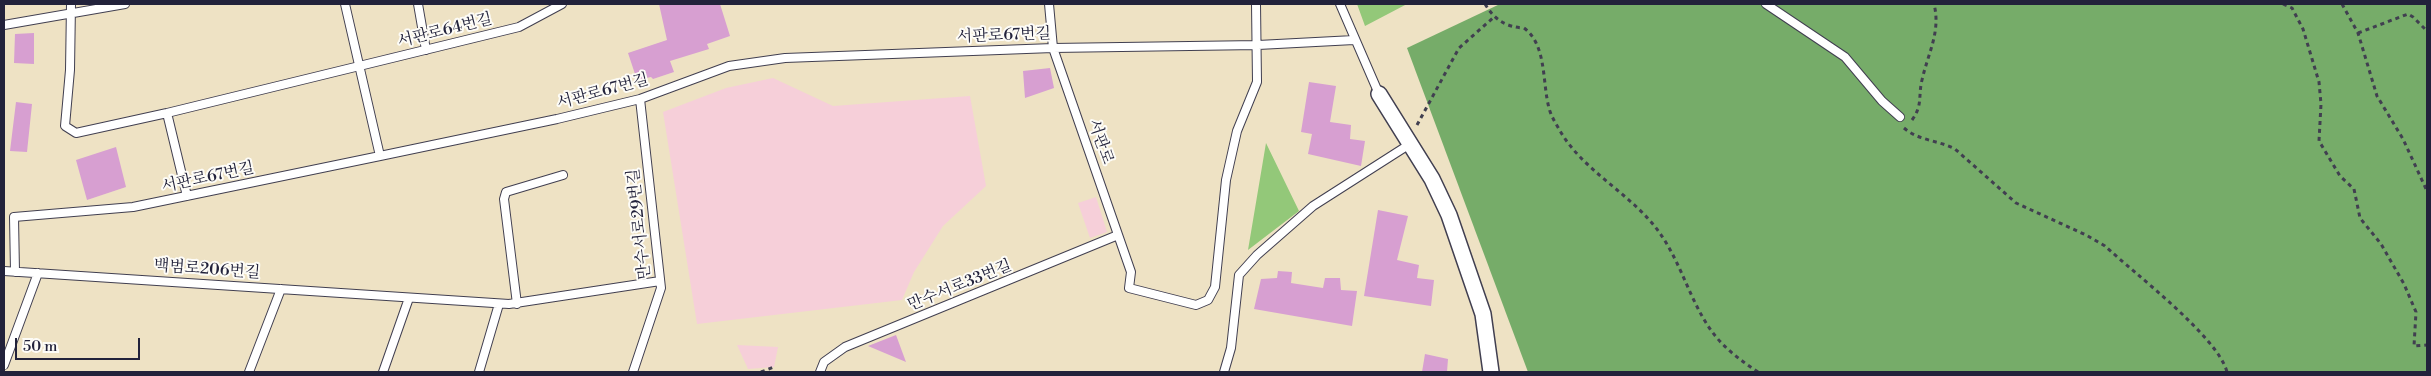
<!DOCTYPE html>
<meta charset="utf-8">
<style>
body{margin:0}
#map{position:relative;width:2431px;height:376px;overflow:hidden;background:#eee2c4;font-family:"Libre Bodoni",serif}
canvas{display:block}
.frame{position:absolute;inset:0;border:5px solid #22223b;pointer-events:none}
.scale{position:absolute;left:15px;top:338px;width:125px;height:22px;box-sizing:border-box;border:2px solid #22223b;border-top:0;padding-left:6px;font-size:15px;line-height:18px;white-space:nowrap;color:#22223b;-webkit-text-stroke:4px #fdfcf7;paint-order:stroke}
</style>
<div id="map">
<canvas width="2431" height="376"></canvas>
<div class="frame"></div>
<div class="scale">50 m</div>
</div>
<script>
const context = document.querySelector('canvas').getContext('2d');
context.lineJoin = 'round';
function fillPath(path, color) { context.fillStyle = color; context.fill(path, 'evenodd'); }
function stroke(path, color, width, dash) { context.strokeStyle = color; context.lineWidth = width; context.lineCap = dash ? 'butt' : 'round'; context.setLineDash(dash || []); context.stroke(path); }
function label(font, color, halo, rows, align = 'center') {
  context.font = font + ' "Libre Bodoni","Noto Serif KR",serif'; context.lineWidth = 4; context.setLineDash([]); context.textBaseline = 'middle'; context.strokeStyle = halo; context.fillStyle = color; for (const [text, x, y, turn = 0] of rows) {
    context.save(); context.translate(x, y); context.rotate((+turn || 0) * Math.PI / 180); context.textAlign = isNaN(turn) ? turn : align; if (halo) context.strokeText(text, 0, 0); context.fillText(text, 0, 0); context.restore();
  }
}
fillPath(new Path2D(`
 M 773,78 L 833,106 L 970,96 L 986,186 L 943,226 L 914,272 L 902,300 L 697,324 L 663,112 L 726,88 Z
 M 1096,197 L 1107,232 L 1090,238 L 1078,203 Z
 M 737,345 L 778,347 L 774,367 L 748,369 Z`), '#f6cfd9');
fillPath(new Path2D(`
 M 1357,4 L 1407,4 L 1365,26 Z
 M 1266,143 L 1299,211 L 1248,250 Z`), '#93c879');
fillPath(new Path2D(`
 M 1500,4 L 2427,4 L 2427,372 L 1528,372 L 1407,48 Z`), '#76ac69');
fillPath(new Path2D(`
 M 659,4 L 720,4 L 730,36 L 707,44 L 709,49 L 670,61 L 674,72 L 653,79 L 651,77 L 637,80 L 628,53 L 667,40 Z
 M 34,33 L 34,64 L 14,63 L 15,34 Z
 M 1050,68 L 1054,88 L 1025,98 L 1023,71 Z
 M 1309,82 L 1336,86 L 1330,122 L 1351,125 L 1350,139 L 1365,141 L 1361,166 L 1308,154 L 1312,134 L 1301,132 Z
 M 16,102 L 32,104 L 27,152 L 10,151 Z
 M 116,147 L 126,187 L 87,200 L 76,160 Z
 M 1378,210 L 1408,216 L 1397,260 L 1419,265 L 1417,278 L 1434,280 L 1431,306 L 1364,296 Z
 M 1278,271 L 1292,272 L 1291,283 L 1323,288 L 1325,278 L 1340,278 L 1341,290 L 1357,291 L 1352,326 L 1254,309 L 1261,279 L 1277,278 Z
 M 896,335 L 906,362 L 868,346 Z
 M 1425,354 L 1448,359 L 1447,372 L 1422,372 Z`), '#d79fd1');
const service = new Path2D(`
 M 71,4 L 70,70 L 65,126 L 76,133 L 167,113 L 519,27 L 562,4
 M 345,4 L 380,156
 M 418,4 L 426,50
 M 1049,4 L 1053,48 L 1131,272 L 1129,288 L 1196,305 L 1208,300 L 1215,287 L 1226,180 L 1237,131 L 1257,82 L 1256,4
 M 1340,4 L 1379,94
 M 1766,4 L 1845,57 L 1882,101 L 1900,117
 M 4,25 L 125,4
 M 167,113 L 187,196
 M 4,271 L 509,304 L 660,281
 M 15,272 L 14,217 L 133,207 L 380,156 L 557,119 L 640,99 L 729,66 L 785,58 L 1053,48 L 1258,45 L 1354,40
 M 517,304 L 504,199 L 506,192 L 563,175
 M 4,365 L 38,273
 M 249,372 L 281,289
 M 383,372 L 409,298
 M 479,372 L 499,304
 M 633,372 L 661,288 L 640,99
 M 820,372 L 824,362 L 845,347 L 1118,235
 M 1224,372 L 1231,348 L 1239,275 L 1257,255 L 1313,206 L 1410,144`);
const minor = new Path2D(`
 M 1379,94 L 1432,179 L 1449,215 L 1483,314 L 1491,372`);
stroke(service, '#413f50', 10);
stroke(minor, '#413f50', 18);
stroke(new Path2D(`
 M 1485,4 C 1494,19 1505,27 1524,28 C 1547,45 1542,82 1549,108 C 1551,116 1555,122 1559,129 C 1582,171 1631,193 1659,232 C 1683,265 1691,307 1717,338 C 1729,352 1743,362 1758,372
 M 2283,4 L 2292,8 L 2303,29 L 2319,82 L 2321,104 L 2319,141 L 2340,176 L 2354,189 L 2360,218 L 2381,244 L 2404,284 L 2416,312 L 2414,346 L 2427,345
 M 2342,4 L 2358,33 L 2377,96 L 2403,139 L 2427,191
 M 2358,33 L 2408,14 L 2413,17 L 2427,31
 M 1912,120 C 1923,105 1918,96 1922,80 C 1928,53 1941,32 1934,4
 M 1417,125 L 1459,48 L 1494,17
 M 1904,128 C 1919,141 1938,140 1955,149 L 2016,203 L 2086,235 L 2105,246 C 2134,273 2218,337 2227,372
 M 761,372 L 774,367`), '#413f50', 3, [4, 4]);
stroke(service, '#fff', 8);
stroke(minor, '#fff', 15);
label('16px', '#22223b', '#fdfcf7', [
 ["서판로64번길",445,31,-14],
 ["서판로67번길",1004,36,-2],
 ["서판로67번길",603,92,-15],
 ["서판로",1100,142,71],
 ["서판로67번길",208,178,-12],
 ["만수서로29번길",640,224,-96],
 ["백범로206번길",207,270,4],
 ["만수서로33번길",960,286,-22]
]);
</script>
